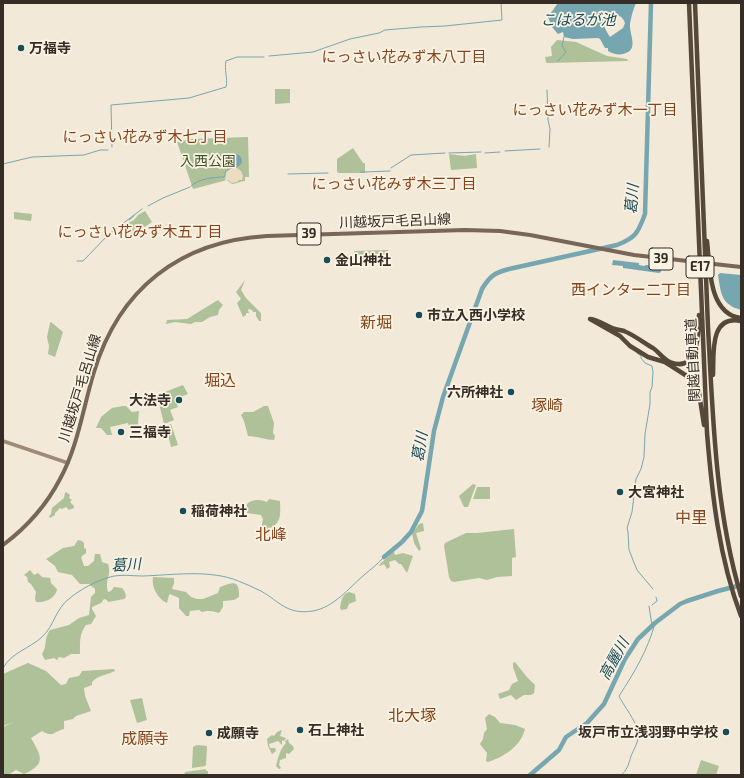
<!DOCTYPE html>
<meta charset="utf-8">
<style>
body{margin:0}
#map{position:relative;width:744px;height:778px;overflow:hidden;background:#f2e9d8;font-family:"Exo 2",sans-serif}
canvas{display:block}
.frame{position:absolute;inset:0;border:4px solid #352d26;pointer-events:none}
</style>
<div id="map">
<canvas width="744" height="778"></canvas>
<div class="frame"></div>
</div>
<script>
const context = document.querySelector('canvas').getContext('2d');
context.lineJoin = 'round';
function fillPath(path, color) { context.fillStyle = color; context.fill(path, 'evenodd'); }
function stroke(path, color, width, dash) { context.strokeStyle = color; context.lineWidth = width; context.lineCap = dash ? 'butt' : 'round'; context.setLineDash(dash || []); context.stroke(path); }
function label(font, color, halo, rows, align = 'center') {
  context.font = font + ' "Exo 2","Noto Sans JP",sans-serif'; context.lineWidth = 3.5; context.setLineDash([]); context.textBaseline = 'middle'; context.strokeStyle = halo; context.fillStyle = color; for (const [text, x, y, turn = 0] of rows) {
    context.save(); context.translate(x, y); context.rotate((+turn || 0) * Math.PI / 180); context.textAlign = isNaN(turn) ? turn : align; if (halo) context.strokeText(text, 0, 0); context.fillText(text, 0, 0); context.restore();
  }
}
fillPath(new Path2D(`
 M 557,40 L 576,42 L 607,56 L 627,59 L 628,61 L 547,63 L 546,62 L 545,57 L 552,56 L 551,47 Z
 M 275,89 L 290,89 L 290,103 L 275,104 Z
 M 248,137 L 249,177 L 245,177 L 245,181 C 240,181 237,184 232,184 L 227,180 L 193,189 L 177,142 L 192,139 Z
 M 353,148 L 363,163 L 365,163 L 365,173 L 339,173 L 337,172 L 337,159 Z
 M 449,154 L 464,156 L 476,154 L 477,168 L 451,170 Z
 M 145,211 L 152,222 L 133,235 L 131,234 L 124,225 L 134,220 L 138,215 Z
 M 14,212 L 32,214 L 31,221 L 14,219 Z
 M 388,250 L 388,261 L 354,261 L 354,251 Z
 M 245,280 L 241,290 L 246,298 L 261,313 L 261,321 L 259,321 L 256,316 L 256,312 L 253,312 L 252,310 L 249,309 L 248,310 L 249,313 L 246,313 L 246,315 L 243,317 L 237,303 L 241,299 L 236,292 Z
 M 218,300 L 223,305 L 219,310 L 218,315 L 210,317 L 202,322 L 195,322 L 191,324 L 175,322 L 166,324 L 167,320 L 187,319 Z
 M 51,322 L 63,332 L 55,357 L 48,354 L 49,346 L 47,337 L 50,323 Z
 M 183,385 L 188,394 L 175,399 L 178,407 L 170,410 L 174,420 L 164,424 L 157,395 Z
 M 123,406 L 126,406 L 132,412 L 139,411 L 138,422 L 140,436 L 132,436 L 128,423 L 110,427 L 112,435 L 107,435 L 101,428 L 96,428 L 101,417 L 112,408 Z
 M 264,406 L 268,406 L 274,423 L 273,433 L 275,436 L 274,440 C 266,440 257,436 248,436 L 244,421 L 241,415 L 244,412 L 253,412 Z
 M 171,424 L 178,445 L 171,447 L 166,426 Z
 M 473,484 L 476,485 L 468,507 L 464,507 L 459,496 Z
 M 477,487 L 490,487 L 490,499 L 473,499 Z
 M 66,492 L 70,495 L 69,498 L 72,500 L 70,502 L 74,506 L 74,508 L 69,510 L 66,507 L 62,509 L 60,508 L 55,513 L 55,515 L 50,518 L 49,516 L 51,514 L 52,508 L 64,498 L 65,493 Z
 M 269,499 L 280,501 C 280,509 282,519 275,525 C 270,528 268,529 265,533 L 261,530 L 263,519 L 261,515 L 247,513 L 247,504 C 251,499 261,499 267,502 Z
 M 423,523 L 424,531 L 416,533 L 421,549 L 419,551 L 414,543 L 412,533 L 419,524 Z
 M 514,529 L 516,557 L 512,558 L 512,576 L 497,577 L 487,580 L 479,578 L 454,582 L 451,581 L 449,577 L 444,546 L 445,543 L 466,533 L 477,533 Z
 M 78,540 L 82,541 L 84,543 L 84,548 L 86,549 L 86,553 L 81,557 L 84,566 L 88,566 L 94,561 L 95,554 L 100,554 L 102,562 L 108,564 C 112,575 104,581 108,592 L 111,591 L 114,587 L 122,588 L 125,592 L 126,597 L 124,599 L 108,602 L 107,600 L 104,599 L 101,603 L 92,607 L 92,609 L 96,616 L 91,624 L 86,625 C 79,634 80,643 80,654 L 71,654 L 64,658 L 59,657 L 57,660 L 54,658 L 45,660 L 42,654 C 48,645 43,640 50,630 L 69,625 L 79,618 L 89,615 L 91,597 L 95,593 L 95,589 L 89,584 L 80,584 L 72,575 L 58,572 L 55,566 L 46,559 L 63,548 L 74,546 Z
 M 393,552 L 394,552 L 395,555 L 403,553 L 413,556 L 407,573 L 401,564 L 399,564 L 395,560 L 389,562 L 390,567 L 387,569 L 384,564 L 380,566 L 379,565 Z
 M 30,570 L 34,575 L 38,573 L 42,577 L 50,578 L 51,583 L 57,589 C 56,598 45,603 36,602 L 35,598 L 36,592 L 31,584 L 28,582 L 27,577 L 24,575 Z
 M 153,577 L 174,578 L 174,583 L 172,589 L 186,592 L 191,597 L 197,599 L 203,599 L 218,593 L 220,587 C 224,586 236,579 238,587 C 239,590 239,594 239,597 L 234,600 L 223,601 L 223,607 L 219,613 C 213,611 209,610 202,612 L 199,610 L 190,611 L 189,616 L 186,616 L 179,608 L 179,598 L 170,594 L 169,595 L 167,603 C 158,599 151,587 153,577 Z
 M 349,592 L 355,594 L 356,601 L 349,604 L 347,609 L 341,610 L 340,608 C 341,602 342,594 349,592 Z
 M 515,662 L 526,676 L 535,685 L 534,693 L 531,695 L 524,695 L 516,700 L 511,695 L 500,699 L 498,694 L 509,690 L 512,684 L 518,681 L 513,667 L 513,663 Z
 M 28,663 L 46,671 L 61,685 L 66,684 L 69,678 L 79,676 L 82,671 L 114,669 L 115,671 C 107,675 98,675 92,682 L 92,685 L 84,688 L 85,696 L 91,711 L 76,716 L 73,719 L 64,721 L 64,729 C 52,732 54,738 42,731 L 31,738 C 41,756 47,764 24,774 L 16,770 L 8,775 L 3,775 L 3,727 L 14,722 L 3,726 L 3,674 Z
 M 142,698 L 147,720 L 137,723 L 130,700 Z
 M 489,714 L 495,717 L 500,723 L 515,725 L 525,729 C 521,746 504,757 488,762 L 486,761 L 487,753 L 480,744 L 483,739 L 484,733 L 487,729 L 485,718 Z
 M 282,730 L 280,736 L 286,738 L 284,741 L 282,740 L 282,745 L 278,741 L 269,744 L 270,748 L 275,748 L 276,751 L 272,754 L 268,746 L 267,739 L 272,735 L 274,736 L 277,732 Z
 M 288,739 L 289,743 L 293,746 L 294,749 L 289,754 L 286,753 L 286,758 L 280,760 L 279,765 L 281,768 L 279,769 L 276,766 C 278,758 280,749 286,743 L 285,741 Z
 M 197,745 L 207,746 L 206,765 L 205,766 L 192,768 L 193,747 Z
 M 701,760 L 719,766 L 716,775 L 696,775 Z
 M 206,769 L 206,771 L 208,771 L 208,775 L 184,775 L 185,772 Z`), '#aec198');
fillPath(new Path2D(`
 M 231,168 L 237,168 L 241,171 L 243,176 L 242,180 L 239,180 L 237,182 L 232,183 L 228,180 L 225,180 L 226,172 Z`), '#ebddbe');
fillPath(new Path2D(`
 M 558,3 L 636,3 C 633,10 631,17 630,24 C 629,35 640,50 623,54 C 618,55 613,54 608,51 L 608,48 L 605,48 L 600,39 L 598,38 L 573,39 L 564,37 L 563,32 L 558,34 L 552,27 L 548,17 ZM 614,14 C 619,15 623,17 625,23 L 623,28 L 610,37 C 607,32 603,27 604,20 Z
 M 232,153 C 240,153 246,161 239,166 C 234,170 230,167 226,172 L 228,168 L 226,158 L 228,155 Z
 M 613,260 L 639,263 L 639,265 L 644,266 L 646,265 L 660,266 L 661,272 L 659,273 L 623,268 L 623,266 L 612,265 Z
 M 720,273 L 741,275 L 741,310 C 736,308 733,308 730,305 C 720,299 720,285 718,275 Z`), '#76a6b0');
stroke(new Path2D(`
 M 269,56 L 313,52 L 350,39 L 379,33 L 385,30 L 421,27 L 445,26 L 502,20 L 501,3
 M 558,61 L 566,52 L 562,46 L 564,37
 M 547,90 L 548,120 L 550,129 L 549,147
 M 112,147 L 111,105 L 189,98 L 226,87 C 228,78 224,70 226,61 L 237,57 L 264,57
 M 505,151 L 540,149
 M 449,153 L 481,152
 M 485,153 L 500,152
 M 3,164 L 32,157 L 84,155 L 100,150 L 108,150
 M 391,168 L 411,155 L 445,153
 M 361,172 L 364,172
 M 365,172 L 390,171
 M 225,174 L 226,171
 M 288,174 L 328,173
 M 191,186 C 198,179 214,177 224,177 L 225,175
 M 148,206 L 163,198 L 190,187
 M 129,220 L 134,216
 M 77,261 L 83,261 L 109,234 L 142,209
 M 637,353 L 641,356 L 641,358 L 645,363 L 652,366 L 653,372 L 652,387 L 650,392 L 650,404 L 645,434 L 644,457 L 641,469 L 636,479 L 632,512 L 627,528 L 628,532 L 629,550 L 637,570 L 653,589
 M 652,605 L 657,601 L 656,597
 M 649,606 L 652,626
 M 3,668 C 12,652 29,649 42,637 C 55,625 55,609 70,598 C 81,589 96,581 110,577 C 120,574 133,576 143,576 C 172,575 205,570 233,579 C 242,582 252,587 261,591 C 280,602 287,615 313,611 C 334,607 348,589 364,575 C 371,569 378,564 384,557
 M 621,775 C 627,771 629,763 631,756 C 634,749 640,739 638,732 C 637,722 623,705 619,696 C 634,673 648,650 655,623`), '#76a6b0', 1);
stroke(new Path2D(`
 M 384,557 L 402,542 L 411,532 L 422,511 L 434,431 L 443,397 L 482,289 C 490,276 494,273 509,269 L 617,245 C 637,237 638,232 645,214 L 651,3
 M 530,775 L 559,750 L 566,737 L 587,723 L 604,704 L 625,659 L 638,639 L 655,623 L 680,604 L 687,601 L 718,591 L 741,585`), '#76a6b0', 4.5);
stroke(new Path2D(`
 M 3,441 L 68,463`), '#9e8a75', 3.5);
stroke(new Path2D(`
 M 3,545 C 27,527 46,506 60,479 C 78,446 83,408 94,372 C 119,289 180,241 267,236 L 465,230 L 500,231 L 530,235 L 634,255 L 741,267`), '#786656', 4);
stroke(new Path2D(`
 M 689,3 L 707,433 C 712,494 719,558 741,616
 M 695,3 C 699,111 703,219 708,327 C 713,417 715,508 741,596
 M 707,241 C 710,266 708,314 741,318
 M 699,315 C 698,332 700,374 670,362 C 663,359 659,352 653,348 C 644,343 634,335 624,331 C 621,330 618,330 615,329 C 606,326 599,320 590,319 L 620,336 L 630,346 L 648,357 L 665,362 L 690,378 L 695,384 L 699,393 L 704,425
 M 713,375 C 714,355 709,314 741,321`), '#57483c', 4.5);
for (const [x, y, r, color] of [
 [21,48,4,"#1a4b58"],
 [327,260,4,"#1a4b58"],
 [419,315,4,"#1a4b58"],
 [511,392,4,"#1a4b58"],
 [179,400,4,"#1a4b58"],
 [121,432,4,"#1a4b58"],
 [620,492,4,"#1a4b58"],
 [183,511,4,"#1a4b58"],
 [300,730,4,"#1a4b58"],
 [726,732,4,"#1a4b58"],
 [209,733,4,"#1a4b58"]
]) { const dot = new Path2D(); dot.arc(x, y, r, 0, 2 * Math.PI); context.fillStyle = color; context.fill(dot); stroke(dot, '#faf3e4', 1.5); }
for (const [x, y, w] of [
 [309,234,24],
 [661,259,24],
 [700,267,28]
]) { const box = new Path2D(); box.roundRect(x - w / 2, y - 11, w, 22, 3); context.fillStyle = '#faf3e4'; context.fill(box); stroke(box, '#352d26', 1); }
label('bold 13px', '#352d26', null, [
 ["39",309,234],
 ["39",661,259],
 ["E17",700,267]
]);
label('bold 14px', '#352d26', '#faf3e4', [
 ["万福寺",29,48],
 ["金山神社",335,260],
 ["市立入西小学校",427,315],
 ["六所神社",503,392,"right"],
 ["大法寺",171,400,"right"],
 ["三福寺",129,432],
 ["大宮神社",628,492],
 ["稲荷神社",191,511],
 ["石上神社",308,730],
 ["坂戸市立浅羽野中学校",718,732,"right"],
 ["成願寺",217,733]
], 'left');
label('14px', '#3e5429', '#faf3e4', [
 ["入西公園",208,161]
]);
label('14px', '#352d26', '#faf3e4', [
 ["川越坂戸毛呂山線",395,221,-2],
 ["関越自動車道",693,360,-93],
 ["川越坂戸毛呂山線",80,388,-73]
]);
label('italic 15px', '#1a4b58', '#faf3e4', [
 ["こはるが池",578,20],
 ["葛川",632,199,-85],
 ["葛川",420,447,-81],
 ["葛川",126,565,-4],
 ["高麗川",614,659,-61]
]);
label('15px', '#87441c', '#faf3e4', [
 ["にっさい花みず木八丁目",404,57],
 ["にっさい花みず木一丁目",595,110],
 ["にっさい花みず木七丁目",145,137],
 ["にっさい花みず木三丁目",394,184],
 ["にっさい花みず木五丁目",140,232],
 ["西インター二丁目",631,290]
]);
label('16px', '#87441c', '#faf3e4', [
 ["新堀",376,323],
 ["堀込",220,381],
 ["塚崎",547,406],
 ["中里",691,518],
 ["北峰",271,535],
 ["北大塚",412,716],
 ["成願寺",145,739]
]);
</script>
